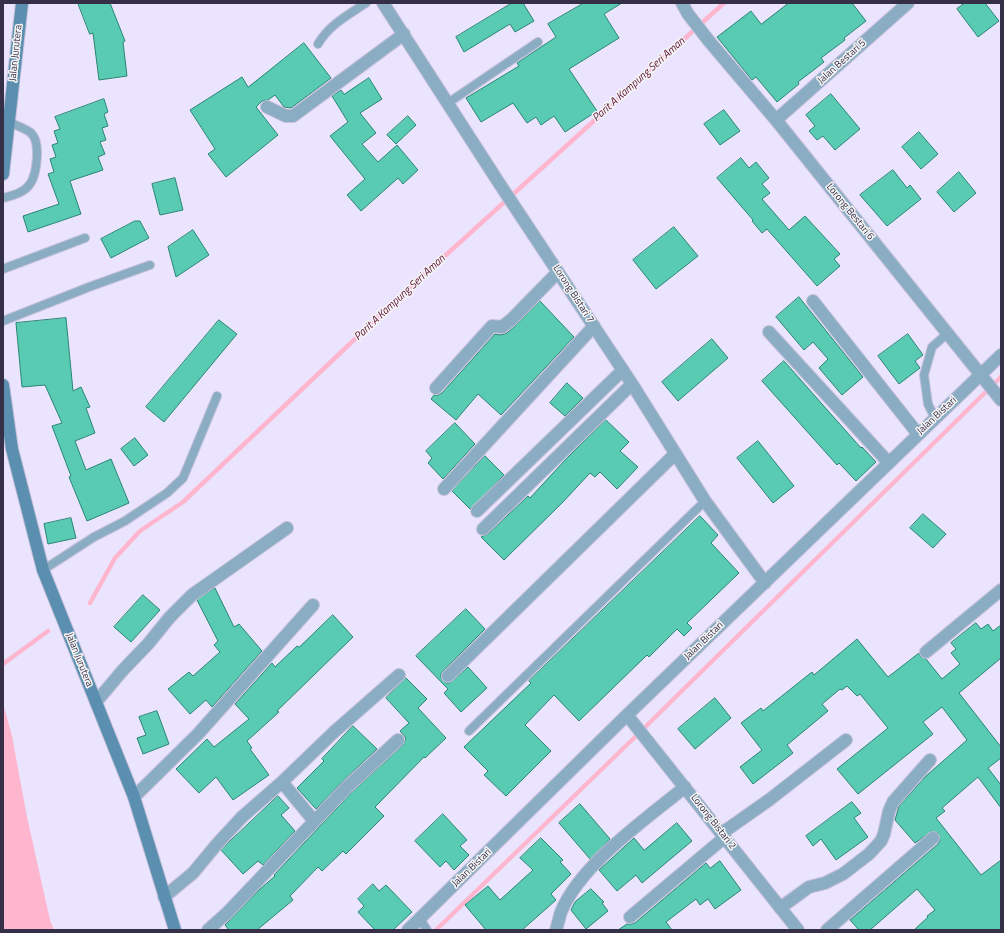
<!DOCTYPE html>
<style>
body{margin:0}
#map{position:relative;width:1004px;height:933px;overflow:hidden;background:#eae4fe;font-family:"Titillium Web",sans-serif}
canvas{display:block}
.frame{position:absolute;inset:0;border:4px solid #362f48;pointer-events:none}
</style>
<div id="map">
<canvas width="1004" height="933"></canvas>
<div class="frame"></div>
</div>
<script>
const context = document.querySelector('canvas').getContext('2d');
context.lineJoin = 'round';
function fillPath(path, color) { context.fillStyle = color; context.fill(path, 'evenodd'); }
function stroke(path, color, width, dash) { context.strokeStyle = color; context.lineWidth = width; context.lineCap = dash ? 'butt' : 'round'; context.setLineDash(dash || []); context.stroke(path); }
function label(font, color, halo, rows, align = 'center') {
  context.font = font + ' "Titillium Web",sans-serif'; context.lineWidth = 3; context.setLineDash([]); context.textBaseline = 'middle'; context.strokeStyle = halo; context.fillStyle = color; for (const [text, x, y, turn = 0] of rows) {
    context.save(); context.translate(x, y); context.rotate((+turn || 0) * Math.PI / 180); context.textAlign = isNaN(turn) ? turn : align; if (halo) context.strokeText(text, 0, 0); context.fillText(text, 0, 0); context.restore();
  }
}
fillPath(new Path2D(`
 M 3,703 L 12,736 L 27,817 L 50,920 L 54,930 L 3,930 Z`), '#feb6cf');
stroke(new Path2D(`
 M 90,603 L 115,558 L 140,531 L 183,502 L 393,303 L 724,3
 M 3,664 L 48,631
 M 436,930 L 635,737 L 1001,377`), '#feb6cf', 4.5);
const building = new Path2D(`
 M 78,3 L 110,3 L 125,41 L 123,42 L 127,76 L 99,80 L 93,33 L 90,34 Z
 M 512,3 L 523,3 L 534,21 L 515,32 L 510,24 L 464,52 L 456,37 Z
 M 584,3 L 622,3 L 604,14 L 619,38 L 569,69 L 597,111 L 565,132 L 554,116 L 541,125 L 536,117 L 527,123 L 513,103 L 481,122 L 466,98 L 519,66 L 517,63 L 556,37 L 548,24 Z
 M 789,3 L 852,3 L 866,21 L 844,38 L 845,40 L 821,58 L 824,62 L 798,82 L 799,84 L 777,102 L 756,77 L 752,80 L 717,37 L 751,11 L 761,24 Z
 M 965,3 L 985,3 L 999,21 L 978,37 L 957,9 Z
 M 304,43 L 331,78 L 291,108 L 284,107 L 275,95 L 268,100 L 262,101 L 256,107 L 278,135 L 226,177 L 208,154 L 215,149 L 190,110 L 242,77 L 248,87 Z
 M 369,78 L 382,99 L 360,113 L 376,133 L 362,144 L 378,162 L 397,145 L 418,170 L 403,184 L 398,178 L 361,211 L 347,195 L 365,179 L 330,136 L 348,122 L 332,96 L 341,90 L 344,94 Z
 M 831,94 L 860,129 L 835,150 L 823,136 L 817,140 L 809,131 L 815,126 L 806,115 Z
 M 104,99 L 108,112 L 104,114 L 108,126 L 102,128 L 106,140 L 100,142 L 105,154 L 98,157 L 103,170 L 70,181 L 81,214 L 28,232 L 23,216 L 59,204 L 48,174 L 54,172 L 50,159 L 56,157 L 52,145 L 58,143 L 54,131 L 60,129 L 55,117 Z
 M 724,110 L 740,131 L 720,145 L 704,124 Z
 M 408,116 L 416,125 L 396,144 L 387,135 Z
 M 919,132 L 938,154 L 921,169 L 902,147 Z
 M 741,158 L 749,168 L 756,162 L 769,178 L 762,184 L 770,193 L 762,199 L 789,230 L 805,216 L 840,254 L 834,259 L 840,266 L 817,286 L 767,229 L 762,233 L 752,221 L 753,220 L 717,178 Z
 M 893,170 L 907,188 L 910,185 L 921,199 L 887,226 L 860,195 Z
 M 959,172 L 976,193 L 954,212 L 937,192 Z
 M 175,178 L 183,210 L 160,215 L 152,184 Z
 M 135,221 L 140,221 L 149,238 L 111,258 L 101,239 Z
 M 674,227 L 698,256 L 656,289 L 633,260 Z
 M 193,230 L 209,255 L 176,277 L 168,247 Z
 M 799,297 L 863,377 L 842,395 L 819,368 L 828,359 L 813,342 L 804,350 L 776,317 Z
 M 540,301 L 574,337 L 501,415 L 478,394 L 456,420 L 431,399 L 434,395 L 438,395 L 442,393 L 495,334 L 500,335 L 507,333 L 517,324 Z
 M 66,318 L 73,391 L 81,387 L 90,407 L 86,408 L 95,433 L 75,441 L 86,470 L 111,459 L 129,503 L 87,521 L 69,477 L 71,476 L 52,426 L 62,423 L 45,385 L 22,387 L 16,323 Z
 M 219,320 L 237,334 L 164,422 L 146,407 Z
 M 908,334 L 923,355 L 915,361 L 920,368 L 899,384 L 878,356 Z
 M 712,339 L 728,358 L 678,401 L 662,382 Z
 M 784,361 L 861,448 L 862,447 L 876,462 L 856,481 L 839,463 L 837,465 L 762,381 Z
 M 567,383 L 583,398 L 565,416 L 550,403 Z
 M 606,420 L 629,442 L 620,451 L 638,467 L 617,489 L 600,472 L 595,477 L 590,473 L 563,502 L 504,560 L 481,537 L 488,534 L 528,496 L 530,498 L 566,459 Z
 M 455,423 L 475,444 L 443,479 L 428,463 L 432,458 L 426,451 Z
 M 135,438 L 148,455 L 134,466 L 121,449 Z
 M 758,441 L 794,486 L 773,503 L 737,458 Z
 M 485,456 L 504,475 L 470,509 L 452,491 Z
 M 923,514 L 946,534 L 933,548 L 910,528 Z
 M 700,516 L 718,535 L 711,543 L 739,573 L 687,623 L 692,628 L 684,636 L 677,629 L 649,657 L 647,655 L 579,721 L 554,695 L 525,725 L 551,751 L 506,796 L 484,775 L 488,771 L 464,747 L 531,683 L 529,681 Z
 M 71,518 L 76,538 L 48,544 L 44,524 Z
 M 215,588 L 234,627 L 239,624 L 262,651 L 212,707 L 206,700 L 190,714 L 168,689 L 189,672 L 193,676 L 220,652 L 214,645 L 218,641 L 197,600 Z
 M 143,595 L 160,610 L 131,642 L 114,627 Z
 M 466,609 L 485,629 L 443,671 L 441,674 L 441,678 L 446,683 L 450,683 L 468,667 L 487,688 L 461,712 L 444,693 L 448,689 L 416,656 Z
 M 333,615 L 353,637 L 277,711 L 279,712 L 247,741 L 252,748 L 250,749 L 269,775 L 233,800 L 216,777 L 199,793 L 176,769 L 207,739 L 214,747 L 249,719 L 235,704 L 272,663 L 275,667 L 297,646 L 299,647 Z
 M 976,623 L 981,629 L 988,624 L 993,631 L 1001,625 L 1001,658 L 959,693 L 1001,747 L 1001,758 L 988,768 L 1001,785 L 1001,808 L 978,777 L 942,808 L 945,811 L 936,818 L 981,875 L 1001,860 L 1001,930 L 914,930 L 928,917 L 927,916 L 935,910 L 917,889 L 870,930 L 859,930 L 850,920 L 938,844 L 940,840 L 938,833 L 932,831 L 915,843 L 895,820 L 899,806 L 926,776 L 967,740 L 942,707 L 923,722 L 933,734 L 858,794 L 837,769 L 888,728 L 860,694 L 857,696 L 847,686 L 842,690 L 840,689 L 822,704 L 828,711 L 787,745 L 793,753 L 753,784 L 740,767 L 762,750 L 741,723 L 761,708 L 763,711 L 812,672 L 814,675 L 857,639 L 888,677 L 919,653 L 921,657 L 926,659 L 942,679 L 960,664 L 951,653 L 956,649 L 951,643 Z
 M 406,678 L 427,699 L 418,708 L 446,738 L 425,758 L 424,757 L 375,807 L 384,816 L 346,854 L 343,851 L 322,871 L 318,867 L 290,896 L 293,900 L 257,930 L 229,930 L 225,925 L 260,889 L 275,876 L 274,875 L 351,793 L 403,745 L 406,738 L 400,731 L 409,723 L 386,698 Z
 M 715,698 L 731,718 L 695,749 L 678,729 Z
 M 157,711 L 169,744 L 143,754 L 137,738 L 146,735 L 139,717 Z
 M 353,726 L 377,749 L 341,783 L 316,809 L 297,788 L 324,761 L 322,759 Z
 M 278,796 L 289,808 L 281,815 L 295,831 L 263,865 L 258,861 L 243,874 L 221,850 Z
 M 852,802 L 861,813 L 854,818 L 868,837 L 836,860 L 821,839 L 813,846 L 806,836 Z
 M 580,804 L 610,839 L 590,859 L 559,823 Z
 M 443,814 L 467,840 L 460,846 L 469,855 L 454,870 L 446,861 L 440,867 L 415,841 Z
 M 677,823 L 692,841 L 642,883 L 636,875 L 617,891 L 599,870 L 634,838 L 644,850 Z
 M 541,838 L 563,860 L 560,862 L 571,874 L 551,894 L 556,900 L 522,930 L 486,930 L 465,905 L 488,886 L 500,900 L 533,870 L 520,858 Z
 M 720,861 L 741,890 L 715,909 L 708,899 L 700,905 L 696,899 L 666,922 L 672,930 L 618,930 L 627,924 L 631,924 L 635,923 L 706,863 L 710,868 Z
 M 373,884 L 379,891 L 386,885 L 412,912 L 393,930 L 375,930 L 358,912 L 364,906 L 358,899 Z
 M 591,889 L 604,902 L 602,903 L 608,911 L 586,929 L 571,910 L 575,902 Z`);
fillPath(building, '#58cbb2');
stroke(building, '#2b8573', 1);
const lane = new Path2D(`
 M 318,44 C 329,25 348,15 366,3
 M 448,103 L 538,42
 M 3,198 C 13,195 24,193 30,184 C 37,174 41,142 31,133 C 27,129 15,125 9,122
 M 3,269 L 85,238
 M 3,321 L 89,287 L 150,265
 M 935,418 L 928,404 L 924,375 L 932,347 L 948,333
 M 43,570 L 94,537 L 125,521 L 167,493 L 183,478 L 217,396
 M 469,731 L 705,501
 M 420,919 L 427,930`);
const street = new Path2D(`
 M 383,3 L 499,183 L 632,384 L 705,501 L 765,583
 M 682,3 L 688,14 L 709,41 L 776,120 L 1001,400
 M 267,107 L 286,116 L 293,116 L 404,34
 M 776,120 L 908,3
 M 813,301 L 918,434
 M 769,332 L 889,463
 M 436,388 L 492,326 L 502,327 L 512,319 L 558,272
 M 444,489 L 594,326
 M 477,511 L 623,370
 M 483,529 L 632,384
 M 926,652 L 1001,590
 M 448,676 L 675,454
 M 96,702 L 123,670 L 148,644 L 170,617 L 192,595 L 287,528
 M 627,715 L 798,930
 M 282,782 L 314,821
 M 134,797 L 198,734 L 313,605
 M 722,833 L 769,800 L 846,740
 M 164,897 L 193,873 L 217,844 L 242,817 L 282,782 L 334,732 L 399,675
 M 780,908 L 809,887 L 825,883 L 843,874 L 869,854 L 881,841 L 884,834 L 889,811 L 893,802 L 930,760
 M 630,917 L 725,837
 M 208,930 L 227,913 L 346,788 L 398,740
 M 408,930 L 627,715 L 1001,355
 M 556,930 C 558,924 559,918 561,912 C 581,864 645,820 685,787
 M 827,930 L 933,838`);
const secondary = new Path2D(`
 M 3,174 L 22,3
 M 3,385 L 12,449 L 43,570 L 134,797 L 175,930`);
stroke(lane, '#c6c0da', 10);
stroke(street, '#c6c0da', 14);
stroke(secondary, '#c6c0da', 14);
stroke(lane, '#8badc4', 8);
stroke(street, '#8badc4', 12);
stroke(secondary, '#5a8fb0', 12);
label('10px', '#362f48', '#f5f5f5', [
 ["Jalan Jurutera",16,53,-84],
 ["Jalan Bestari 5",842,62,-42],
 ["Lorong Bestari 6",850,212,51],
 ["Lorong Bistari 7",573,294,57],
 ["Jalan Bistari",937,416,-43],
 ["Jalan Bistari",704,641,-44],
 ["Jalan Jurutera",79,660,68],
 ["Lorong Bistari 2",713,822,52],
 ["Jalan Bistari",472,868,-44]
]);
label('italic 11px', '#601437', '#f5f5f5', [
 ["Parit A Kampung Seri Aman",639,80,-42],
 ["Parit A Kampung Seri Aman",400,298,-43]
]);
</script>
